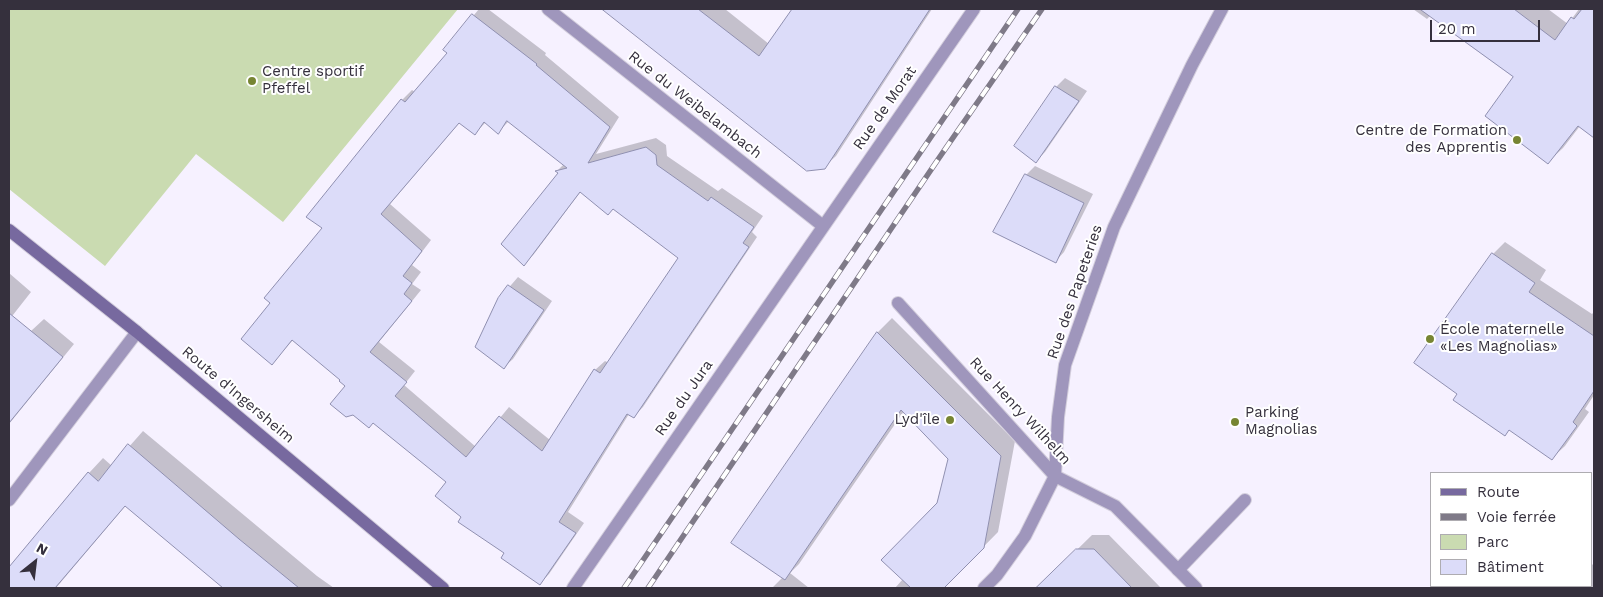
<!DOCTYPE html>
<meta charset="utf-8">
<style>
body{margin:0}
#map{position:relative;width:1603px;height:597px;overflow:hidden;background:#f6f1ff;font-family:"Work Sans",sans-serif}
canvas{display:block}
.frame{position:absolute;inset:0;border:10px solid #35303d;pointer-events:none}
.legend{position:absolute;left:1430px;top:472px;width:162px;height:115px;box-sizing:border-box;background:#fff;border:1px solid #aeacb1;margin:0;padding:6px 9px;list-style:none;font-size:15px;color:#35303d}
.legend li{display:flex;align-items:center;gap:10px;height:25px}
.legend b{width:25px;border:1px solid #aeacb1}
.north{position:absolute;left:10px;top:537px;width:50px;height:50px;-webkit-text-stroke:4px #fff;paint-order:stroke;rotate:29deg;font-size:14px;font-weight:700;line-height:20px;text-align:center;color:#35303d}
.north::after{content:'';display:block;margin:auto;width:18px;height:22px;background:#35303d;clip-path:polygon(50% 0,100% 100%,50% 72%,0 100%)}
.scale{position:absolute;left:1430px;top:20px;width:110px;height:22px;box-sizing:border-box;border:2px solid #35303d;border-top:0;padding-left:6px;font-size:15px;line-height:18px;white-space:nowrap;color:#35303d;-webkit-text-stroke:4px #fff;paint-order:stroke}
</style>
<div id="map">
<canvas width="1603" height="597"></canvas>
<div class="frame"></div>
<ul class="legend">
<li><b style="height:6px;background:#77699f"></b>Route</li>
<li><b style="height:6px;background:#7f7a88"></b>Voie ferrée</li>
<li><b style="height:14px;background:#cadbb1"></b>Parc</li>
<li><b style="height:14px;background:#dcdcf9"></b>Bâtiment</li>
</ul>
<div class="north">N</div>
<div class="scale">20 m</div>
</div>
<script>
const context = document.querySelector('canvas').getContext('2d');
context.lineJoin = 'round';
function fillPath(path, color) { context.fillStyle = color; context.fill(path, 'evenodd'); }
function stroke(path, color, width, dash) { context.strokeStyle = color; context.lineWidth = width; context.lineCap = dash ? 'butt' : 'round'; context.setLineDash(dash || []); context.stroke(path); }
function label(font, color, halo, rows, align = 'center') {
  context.font = font + ' "Work Sans",sans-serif'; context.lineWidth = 4; context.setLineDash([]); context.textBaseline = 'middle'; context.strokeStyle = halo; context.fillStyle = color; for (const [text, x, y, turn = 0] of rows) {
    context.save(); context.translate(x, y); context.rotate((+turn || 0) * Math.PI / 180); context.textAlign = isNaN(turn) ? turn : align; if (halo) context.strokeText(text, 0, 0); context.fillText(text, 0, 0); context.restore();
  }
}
fillPath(new Path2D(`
 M 9,9 L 458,9 L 283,222 L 196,154 L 105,266 L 9,189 Z`), '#cadbb1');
fillPath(new Path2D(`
 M 479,9 L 488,9 L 546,53 L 545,55 L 619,117 L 596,154 L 656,138 L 666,145 L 667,156 L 718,191 L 722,188 L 763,216 L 752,232 L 757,237 L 643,407 L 634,416 L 629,414 L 568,512 L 584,523 L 549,574 L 539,584 L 506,553 L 463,517 L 448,481 L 374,422 L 342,380 L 293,340 L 272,363 L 272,302 L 323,228 L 308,217 L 402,100 L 412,90 L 415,92 L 448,53 L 445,50 ZM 509,121 L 564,164 L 557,171 L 559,173 L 524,264 L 534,254 L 581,191 L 613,207 L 680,258 L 609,363 L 605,361 L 595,370 L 550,440 L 509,407 L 476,447 L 404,385 L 415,371 L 379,342 L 421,290 L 412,284 L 421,272 L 412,265 L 431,240 L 390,204 L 460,122 L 475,133 L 486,122 L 498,132 Z
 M 605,9 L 725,9 L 769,44 L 794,9 L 932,9 L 836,156 L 824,167 L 807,170 Z
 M 1413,9 L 1548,9 L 1568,24 L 1579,9 L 1594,9 L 1594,137 L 1580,126 L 1563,148 L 1548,162 L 1515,77 L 1431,15 L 1427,19 Z
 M 1065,78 L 1087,91 L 1045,152 L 1036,161 L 1016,146 L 1056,87 Z
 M 1035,166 L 1093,194 L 1064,252 L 1055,262 L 1026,175 Z
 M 1505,242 L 1546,270 L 1540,280 L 1592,314 L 1594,312 L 1594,395 L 1585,409 L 1589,412 L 1565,446 L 1552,458 L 1510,429 L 1504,435 L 1459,394 L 1493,254 Z
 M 9,273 L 31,292 L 9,320 Z
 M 518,277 L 552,301 L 513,359 L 504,367 L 499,299 Z
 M 892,318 L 1015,441 L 998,532 L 943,588 L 895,588 L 903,579 L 938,503 L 949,459 L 904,411 L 799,564 L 790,573 L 809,588 L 772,588 L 783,577 L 733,543 L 878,332 Z
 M 44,319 L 74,344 L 9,424 L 9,360 L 31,331 Z
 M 143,431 L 317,576 L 334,588 L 225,588 L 126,505 L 56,588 L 11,588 L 9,586 L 9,569 L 89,473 L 103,458 L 112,466 Z
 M 1092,535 L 1109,535 L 1161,588 L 1038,588 Z
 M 1592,564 L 1594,566 L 1594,588 L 1526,588 L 1528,586 L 1592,586 Z`), '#0003');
const building = new Path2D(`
 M 602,9 L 698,9 L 759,56 L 792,9 L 930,9 L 825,169 L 807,171 Z
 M 1420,9 L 1514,9 L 1555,40 L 1571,17 L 1574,19 L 1582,9 L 1594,9 L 1594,138 L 1578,126 L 1548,164 L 1485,116 L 1513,77 Z
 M 472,14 L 537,64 L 536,65 L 610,127 L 588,163 L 646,147 L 656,155 L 657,165 L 708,201 L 711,197 L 754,227 L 743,243 L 749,247 L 634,418 L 627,414 L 559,522 L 576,533 L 540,585 L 501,558 L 504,553 L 458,522 L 461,517 L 435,496 L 446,482 L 373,423 L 369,428 L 353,415 L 346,417 L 330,404 L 345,386 L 339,381 L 340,380 L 292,340 L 272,365 L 241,339 L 270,303 L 264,298 L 322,228 L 306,217 L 401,99 L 405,102 L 447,53 L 443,50 ZM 507,121 L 567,168 L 555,171 L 558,173 L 501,244 L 524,266 L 580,192 L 608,215 L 613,209 L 678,258 L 600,373 L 594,369 L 542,451 L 499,416 L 466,457 L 395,396 L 407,382 L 370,352 L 412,301 L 404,294 L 412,283 L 403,276 L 422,251 L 381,214 L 459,123 L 475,135 L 484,122 L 498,134 Z
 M 1055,86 L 1079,101 L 1036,163 L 1014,146 Z
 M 1025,174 L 1084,203 L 1056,263 L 993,232 Z
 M 1492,253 L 1535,283 L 1529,292 L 1594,336 L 1594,391 L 1573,422 L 1577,426 L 1552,460 L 1509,430 L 1505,436 L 1453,400 L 1457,394 L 1414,363 Z
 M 508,285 L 544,310 L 504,369 L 475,347 L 498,298 Z
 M 9,313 L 63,357 L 9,423 Z
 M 877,332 L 1001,456 L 984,548 L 944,588 L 911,588 L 881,560 L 937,503 L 948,459 L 901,410 L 785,580 L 731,543 Z
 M 128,444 L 239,539 L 299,588 L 223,588 L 125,506 L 55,588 L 9,588 L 9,567 L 88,472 L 98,481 Z
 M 1076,549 L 1094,549 L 1132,588 L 1036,588 Z`);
fillPath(building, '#dcdcf9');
stroke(building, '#8f8fb0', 1);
const service = new Path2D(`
 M 1178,570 L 1245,500`);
const minor = new Path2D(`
 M 548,9 L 823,226
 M 898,303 L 1055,476 L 1115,506 L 1196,588
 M 9,500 L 137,332
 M 573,588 L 974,9`);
const tertiary = new Path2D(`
 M 984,588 L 997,575 L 1025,536 L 1055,476 L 1058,417 L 1065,365 L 1114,227 L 1192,65 L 1222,9`);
const secondary = new Path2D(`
 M 9,230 L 137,332 L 443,588`);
stroke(service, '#d3cedc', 14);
stroke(minor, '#d3cedc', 14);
stroke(tertiary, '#d3cedc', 14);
stroke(secondary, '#d3cedc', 14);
stroke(service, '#9f96bc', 12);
stroke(minor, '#9f96bc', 12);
stroke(tertiary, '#9f96bc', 12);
stroke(secondary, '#77699f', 12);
const rail = new Path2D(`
 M 624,588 L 1018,9
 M 648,588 L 939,158 L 1042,9`);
stroke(rail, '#7f7a88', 5.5);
stroke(rail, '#fff', 4, [11]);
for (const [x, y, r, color] of [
 [252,81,5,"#778533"],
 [1517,140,5,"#778533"],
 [1430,339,5,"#778533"],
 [950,420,5,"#778533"],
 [1235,422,5,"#778533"]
]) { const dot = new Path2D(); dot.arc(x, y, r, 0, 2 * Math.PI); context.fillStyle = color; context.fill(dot); stroke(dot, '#fff', 2); }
label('15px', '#35303d', '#fff', [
 ["Centre sportif",262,72],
 ["Pfeffel",262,89],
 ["Centre de Formation",1507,131,"right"],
 ["des Apprentis",1507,148,"right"],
 ["École maternelle",1440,330],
 ["«Les Magnolias»",1440,347],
 ["Parking",1245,413],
 ["Magnolias",1245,430],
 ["Lyd'île",940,420,"right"]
], 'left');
label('15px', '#35303d', '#fff', [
 ["Rue du Weibelambach",695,105,38],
 ["Rue de Morat",885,108,-55],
 ["Rue des Papeteries",1075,292,-71],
 ["Route d'Ingersheim",238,395,40],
 ["Rue du Jura",684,398,-55],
 ["Rue Henry Wilhelm",1020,411,47]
]);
</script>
